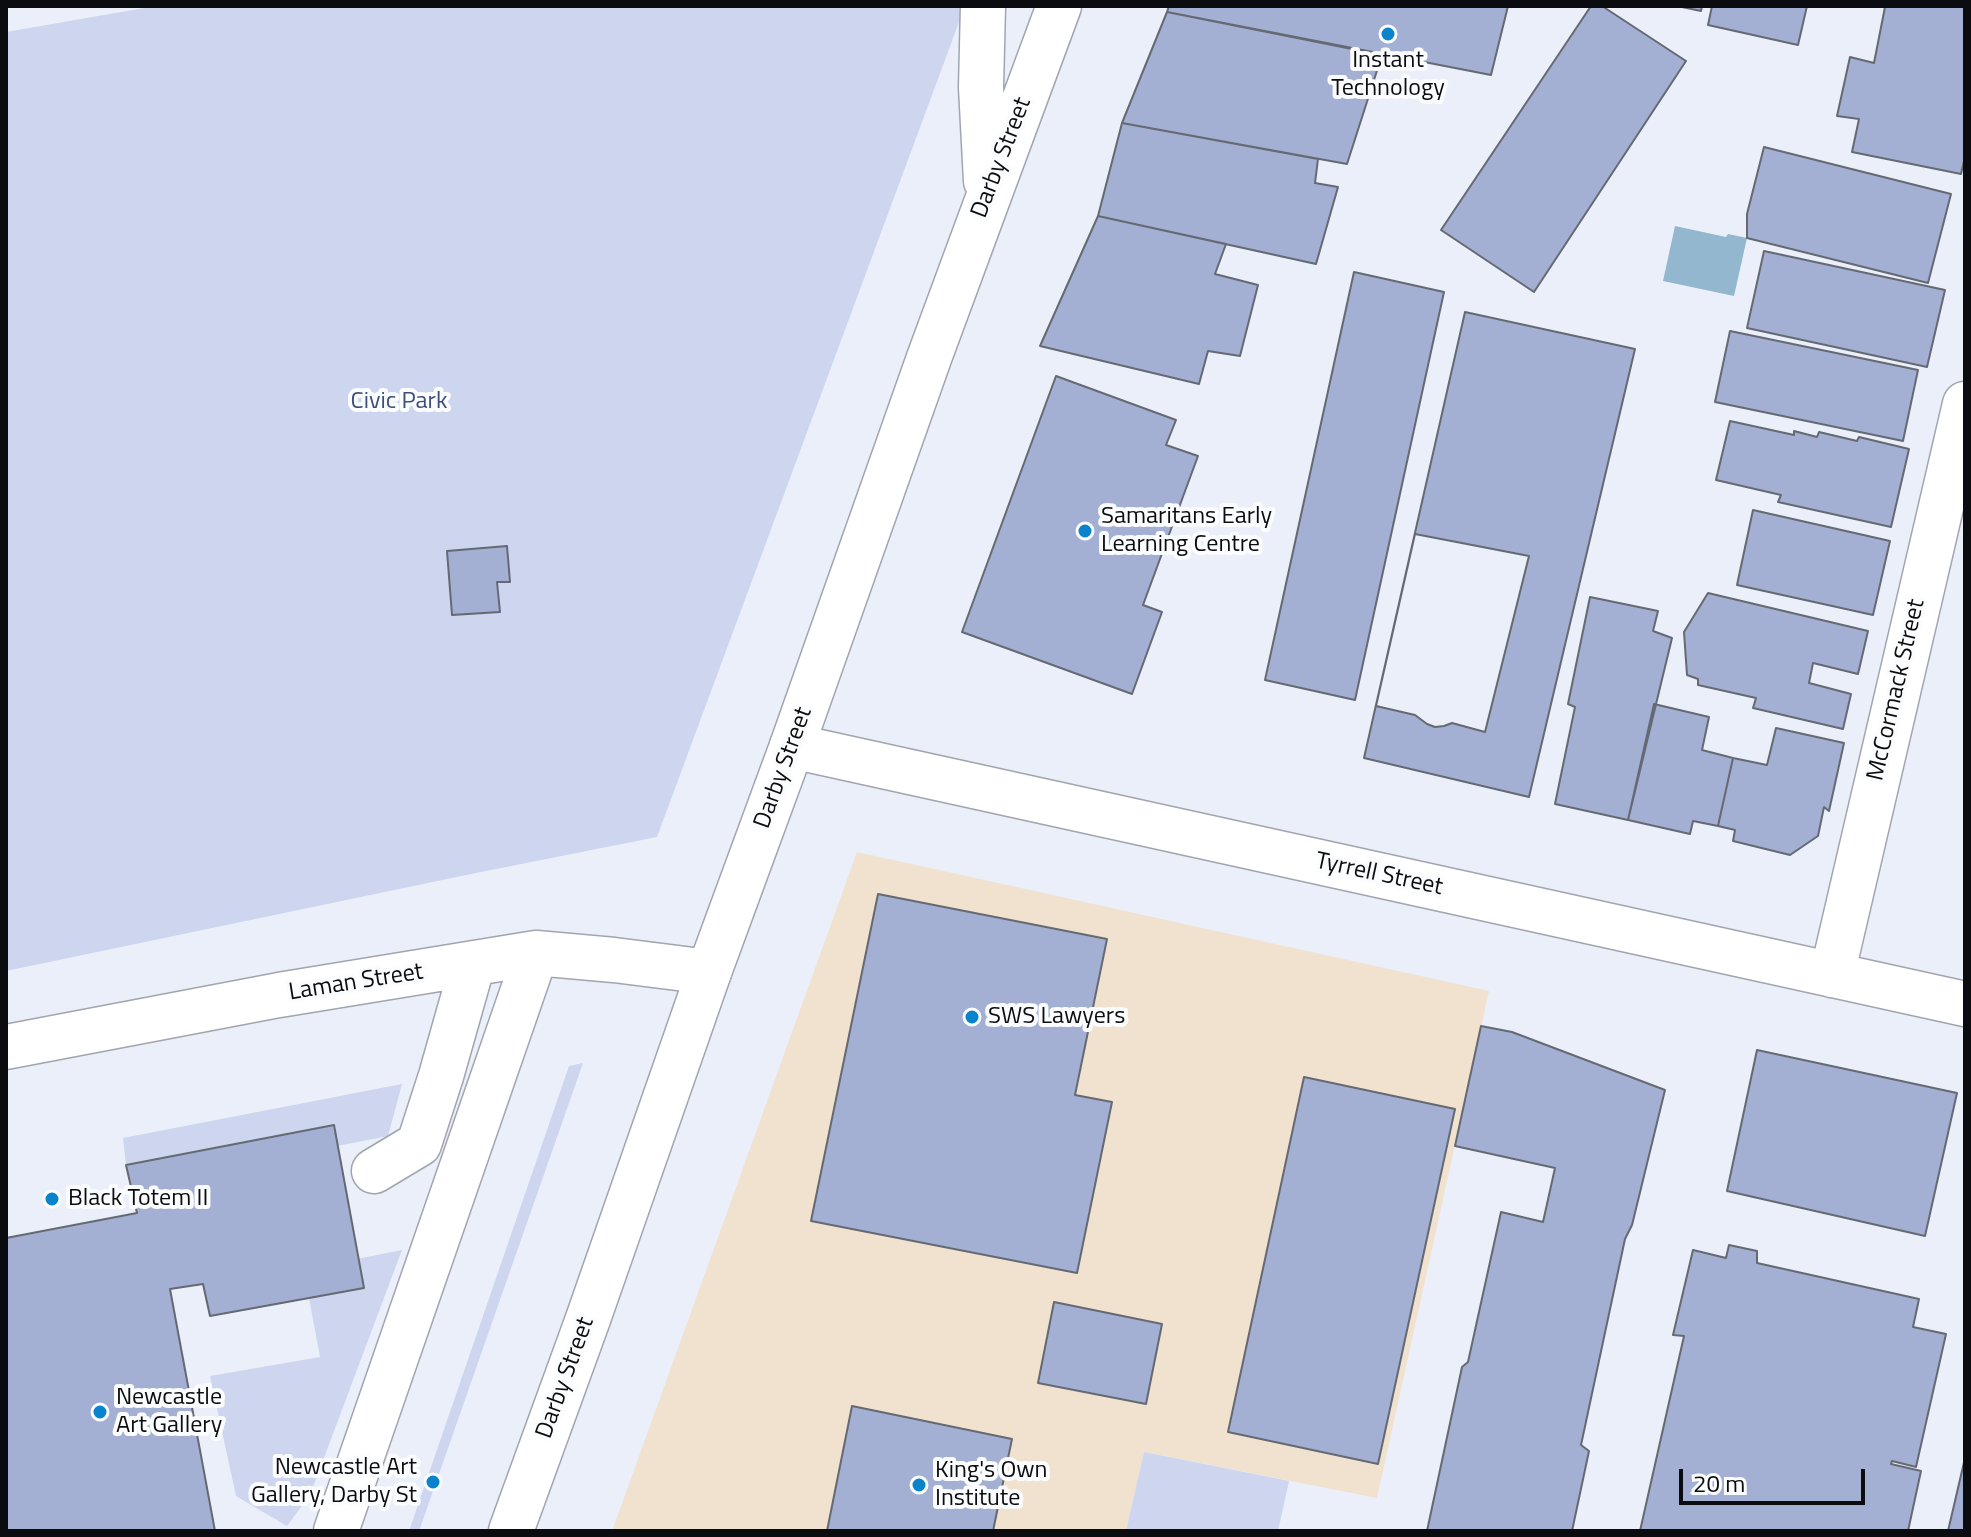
<!DOCTYPE html>
<style>
body{margin:0}
#map{position:relative;width:1971px;height:1537px;overflow:hidden;background:#eaeffa;font-family:"Titillium Web",sans-serif}
canvas{display:block}
.frame{position:absolute;inset:0;border:8px solid #0b0c0f;pointer-events:none}
.scale{position:absolute;left:1679px;top:1469px;width:186px;height:36px;box-sizing:border-box;border:4px solid #0b0c0f;border-top:0;padding-left:10px;font-size:24px;line-height:28px;white-space:nowrap;color:#0b0c0f;-webkit-text-stroke:6px #fbfcfe;paint-order:stroke}
</style>
<div id="map">
<canvas width="1971" height="1537"></canvas>
<div class="frame"></div>
<div class="scale">20 m</div>
</div>
<script>
const context = document.querySelector('canvas').getContext('2d');
context.lineJoin = 'round';
function fillPath(path, color) { context.fillStyle = color; context.fill(path, 'evenodd'); }
function stroke(path, color, width, dash) { context.strokeStyle = color; context.lineWidth = width; context.lineCap = dash ? 'butt' : 'round'; context.setLineDash(dash || []); context.stroke(path); }
function label(font, color, halo, rows, align = 'center') {
  context.font = font + ' "Titillium Web",sans-serif'; context.lineWidth = 8; context.setLineDash([]); context.textBaseline = 'middle'; context.strokeStyle = halo; context.fillStyle = color; for (const [text, x, y, turn = 0] of rows) {
    context.save(); context.translate(x, y); context.rotate((+turn || 0) * Math.PI / 180); context.textAlign = isNaN(turn) ? turn : align; if (halo) context.strokeText(text, 0, 0); context.fillText(text, 0, 0); context.restore();
  }
}
fillPath(new Path2D(`
 M 857,852 L 1489,991 L 1377,1498 L 1144,1452 L 1126,1531 L 612,1531 Z`), '#f1e2cf');
fillPath(new Path2D(`
 M 156,6 L 965,6 L 657,837 L 471,874 L 6,971 L 6,32 Z
 M 583,1063 L 419,1531 L 409,1531 L 569,1066 Z
 M 402,1084 L 388,1136 L 337,1146 L 333,1126 L 126,1165 L 123,1138 Z
 M 402,1250 L 310,1495 L 287,1526 L 236,1496 L 210,1376 L 320,1357 L 309,1298 L 363,1288 L 357,1259 Z
 M 1144,1452 L 1289,1481 L 1278,1531 L 1126,1531 Z`), '#cdd6ee');
fillPath(new Path2D(`
 M 1675,226 L 1726,237 L 1728,234 L 1747,238 L 1734,296 L 1663,281 Z`), '#94b7d0');
const building = new Path2D(`
 M 1169,6 L 1508,6 L 1491,75 L 1167,12 Z
 M 1591,6 L 1602,6 L 1686,61 L 1534,292 L 1441,230 Z
 M 1677,6 L 1702,6 L 1701,11 Z
 M 1712,6 L 1807,6 L 1798,45 L 1708,25 Z
 M 1878,6 L 1965,6 L 1965,157 L 1961,174 L 1852,152 L 1859,119 L 1837,116 L 1850,57 L 1874,63 L 1885,7 Z
 M 1167,12 L 1382,55 L 1347,164 L 1122,123 Z
 M 1122,123 L 1318,159 L 1315,183 L 1338,187 L 1316,264 L 1098,216 Z
 M 1764,147 L 1951,194 L 1928,283 L 1747,238 L 1747,214 Z
 M 1098,216 L 1226,244 L 1215,274 L 1258,285 L 1240,356 L 1208,351 L 1199,384 L 1040,346 Z
 M 1764,251 L 1945,290 L 1927,367 L 1747,328 Z
 M 1354,272 L 1444,292 L 1355,700 L 1265,680 Z
 M 1465,312 L 1635,349 L 1529,797 L 1364,758 Z
 M 1730,331 L 1918,370 L 1903,441 L 1715,402 Z
 M 1056,376 L 1176,420 L 1166,445 L 1198,456 L 1143,605 L 1162,612 L 1132,694 L 962,632 Z
 M 1730,421 L 1794,435 L 1794,431 L 1817,437 L 1819,432 L 1857,441 L 1859,437 L 1909,449 L 1891,527 L 1778,502 L 1781,495 L 1716,480 Z
 M 1753,510 L 1890,541 L 1873,615 L 1737,585 Z
 M 1415,534 L 1529,556 L 1485,732 L 1452,723 L 1444,726 L 1435,727 L 1427,724 L 1415,715 L 1376,706 Z
 M 507,546 L 510,582 L 497,582 L 500,612 L 452,615 L 447,551 Z
 M 1708,593 L 1868,631 L 1858,674 L 1813,663 L 1809,683 L 1851,694 L 1843,729 L 1753,708 L 1756,698 L 1698,685 L 1698,679 L 1687,675 L 1684,632 Z
 M 1590,597 L 1658,611 L 1653,631 L 1672,638 L 1628,820 L 1555,804 L 1575,707 L 1568,704 Z
 M 1654,704 L 1709,717 L 1702,750 L 1733,758 L 1718,826 L 1693,821 L 1690,834 L 1628,820 Z
 M 1776,728 L 1844,743 L 1829,811 L 1824,807 L 1818,836 L 1790,855 L 1733,841 L 1735,830 L 1718,826 L 1733,758 L 1767,765 Z
 M 878,894 L 1107,939 L 1075,1095 L 1112,1102 L 1077,1273 L 811,1221 Z
 M 1481,1026 L 1512,1032 L 1665,1090 L 1632,1225 L 1625,1239 L 1581,1445 L 1589,1451 L 1572,1531 L 1427,1531 L 1462,1367 L 1468,1362 L 1501,1212 L 1543,1222 L 1555,1168 L 1455,1146 Z
 M 1757,1050 L 1957,1093 L 1925,1236 L 1727,1191 Z
 M 1304,1077 L 1455,1109 L 1378,1464 L 1228,1432 Z
 M 334,1125 L 364,1288 L 210,1316 L 203,1284 L 170,1289 L 215,1531 L 6,1531 L 6,1238 L 137,1213 L 126,1165 Z
 M 1729,1245 L 1757,1251 L 1757,1263 L 1919,1299 L 1913,1327 L 1946,1334 L 1916,1467 L 1892,1461 L 1891,1464 L 1921,1471 L 1908,1531 L 1640,1531 L 1684,1336 L 1673,1335 L 1693,1250 L 1726,1258 Z
 M 1054,1302 L 1162,1324 L 1146,1404 L 1038,1383 Z
 M 852,1406 L 1012,1439 L 993,1531 L 827,1531 Z
 M 1965,1458 L 1965,1531 L 1948,1531 Z`);
fillPath(building, '#a3b0d3');
stroke(building, '#656972', 2);
const minor = new Path2D(`
 M 792,746 L 1965,1004
 M 1832,975 L 1965,404
 M 6,1047 L 279,995 L 536,953 L 614,960 L 709,972
 M 374,1171 L 419,1144 L 441,1076 L 473,963
 M 336,1531 L 536,953`);
const major = new Path2D(`
 M 983,6 L 981,87 L 986,181
 M 511,1531 L 588,1319 L 709,972 L 792,746 L 929,358 L 1059,6`);
stroke(minor, '#a0a5af', 47);
stroke(major, '#a0a5af', 47);
stroke(minor, '#fff', 44);
stroke(major, '#fff', 44);
for (const [x, y, r, color] of [
 [1388,34,8,"#0983cb"],
 [1085,531,8,"#0983cb"],
 [972,1017,8,"#0983cb"],
 [52,1199,8,"#0983cb"],
 [100,1412,8,"#0983cb"],
 [433,1482,8,"#0983cb"],
 [919,1485,8,"#0983cb"]
]) { const dot = new Path2D(); dot.arc(x, y, r, 0, 2 * Math.PI); context.fillStyle = color; context.fill(dot); stroke(dot, '#fbfcfe', 3); }
label('24px', '#0b0c0f', '#fbfcfe', [
 ["Instant",1388,61,"center"],
 ["Technology",1388,89,"center"],
 ["Samaritans Early",1101,517],
 ["Learning Centre",1101,545],
 ["SWS Lawyers",988,1017],
 ["Black Totem II",68,1199],
 ["Newcastle",116,1398],
 ["Art Gallery",116,1426],
 ["Newcastle Art",417,1468,"right"],
 ["Gallery, Darby St",417,1496,"right"],
 ["King's Own",935,1471],
 ["Institute",935,1499]
], 'left');
label('24px', '#0b0c0f', '#fbfcfe', [
 ["Darby Street",1002,158,-69],
 ["McCormack Street",1897,690,-77],
 ["Darby Street",784,768,-70],
 ["Tyrrell Street",1379,875,12],
 ["Laman Street",356,983,-9],
 ["Darby Street",566,1378,-70]
]);
label('24px', '#3d4e7d', '#fbfcfe', [
 ["Civic Park",399,402]
]);
</script>
